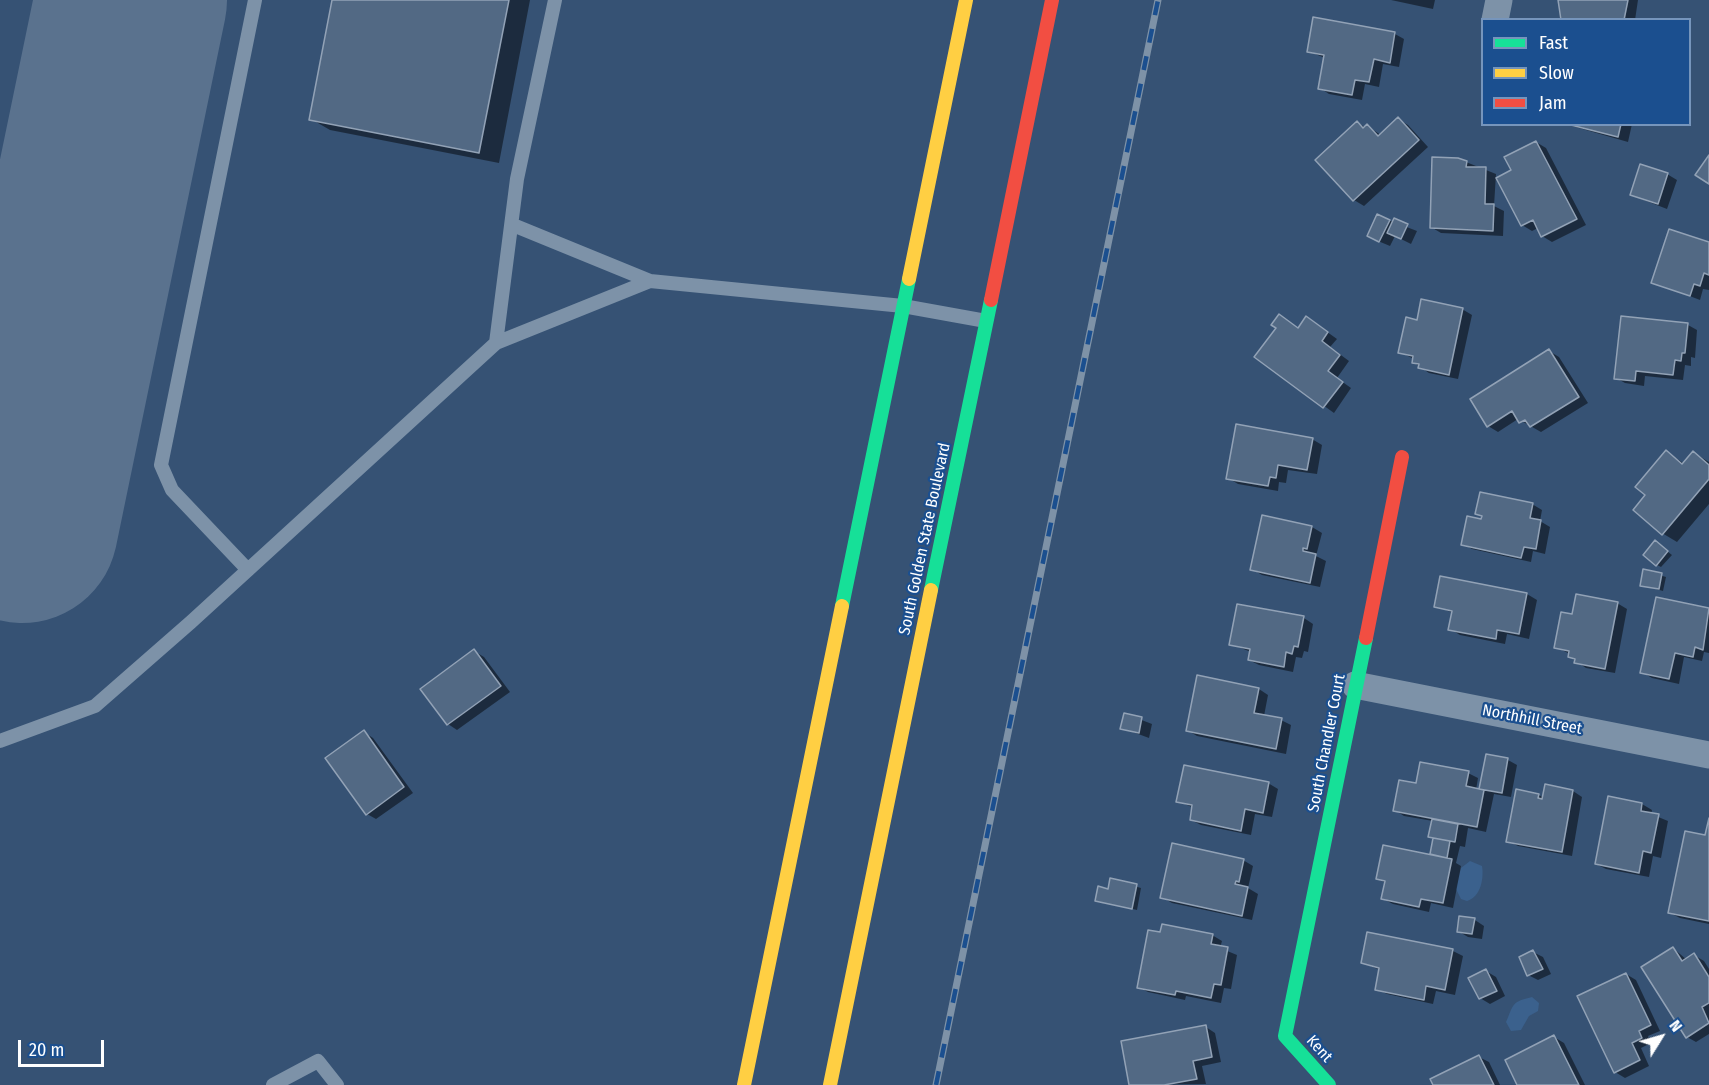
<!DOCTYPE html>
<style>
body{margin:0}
#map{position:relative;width:1709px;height:1085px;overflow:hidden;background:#365274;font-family:"Fira Sans Condensed",sans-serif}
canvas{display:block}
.legend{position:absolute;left:1481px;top:18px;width:210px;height:108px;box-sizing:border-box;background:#1b4f8f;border:2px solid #7695bc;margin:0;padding:8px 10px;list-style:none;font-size:18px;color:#fff}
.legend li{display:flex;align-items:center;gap:12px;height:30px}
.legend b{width:30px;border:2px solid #7695bc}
.north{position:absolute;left:1631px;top:1007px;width:60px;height:60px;-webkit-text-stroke:4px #1b4f8f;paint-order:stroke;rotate:53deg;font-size:16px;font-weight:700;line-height:24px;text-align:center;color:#fff}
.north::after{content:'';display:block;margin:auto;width:21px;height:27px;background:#fff;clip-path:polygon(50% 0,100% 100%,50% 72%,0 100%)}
.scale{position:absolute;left:18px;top:1040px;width:86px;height:27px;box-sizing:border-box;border:3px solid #fff;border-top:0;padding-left:8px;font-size:18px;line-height:21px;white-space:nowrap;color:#fff;-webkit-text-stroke:4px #1b4f8f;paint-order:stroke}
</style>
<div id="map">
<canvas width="1709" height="1085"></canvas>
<ul class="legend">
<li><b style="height:8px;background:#16e098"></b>Fast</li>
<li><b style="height:8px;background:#ffcf43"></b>Slow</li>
<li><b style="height:8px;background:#f24e42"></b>Jam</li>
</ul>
<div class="north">N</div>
<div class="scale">20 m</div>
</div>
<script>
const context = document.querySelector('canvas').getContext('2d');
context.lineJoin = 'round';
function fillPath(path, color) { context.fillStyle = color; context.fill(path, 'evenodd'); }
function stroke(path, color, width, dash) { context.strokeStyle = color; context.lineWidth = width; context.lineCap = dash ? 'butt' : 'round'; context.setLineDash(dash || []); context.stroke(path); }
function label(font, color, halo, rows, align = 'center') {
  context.font = font + ' "Fira Sans Condensed",sans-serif'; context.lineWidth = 4.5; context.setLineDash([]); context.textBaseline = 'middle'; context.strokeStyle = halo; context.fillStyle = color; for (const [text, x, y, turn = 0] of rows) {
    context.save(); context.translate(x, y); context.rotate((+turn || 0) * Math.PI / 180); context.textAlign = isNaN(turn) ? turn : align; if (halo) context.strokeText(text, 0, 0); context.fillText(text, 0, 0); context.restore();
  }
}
fillPath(new Path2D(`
 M 1470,861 L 1482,866 C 1484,878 1481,897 1467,901 L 1461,899 L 1456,889 L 1461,868 Z
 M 1532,997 L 1539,1003 L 1538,1011 L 1529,1016 L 1521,1030 L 1511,1031 L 1506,1022 C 1514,1003 1512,1002 1532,997 Z`), '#3b618d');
fillPath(new Path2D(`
 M 334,0 L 530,0 L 499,163 L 330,130 L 311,119 Z
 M 1391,0 L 1435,0 L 1433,9 Z
 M 1560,0 L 1638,0 L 1635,20 L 1563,20 Z
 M 1395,34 L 1404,39 L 1399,67 L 1383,64 L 1379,87 L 1365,84 L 1362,100 L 1329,94 L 1320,88 L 1325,58 L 1308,51 Z
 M 1398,119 L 1408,125 L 1428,147 L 1364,206 L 1354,200 L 1357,123 L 1365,127 L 1367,126 L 1381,135 Z
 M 1565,124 L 1632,124 L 1628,142 Z
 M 1536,142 L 1546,148 L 1586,225 L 1552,242 L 1542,236 L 1538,228 L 1532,231 L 1522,225 L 1513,171 Z
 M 1466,162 L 1496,174 L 1494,206 L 1504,211 L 1503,236 L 1441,233 L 1431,227 Z
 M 1667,174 L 1677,180 L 1667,209 L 1631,195 Z
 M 1378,216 L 1417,231 L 1411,244 L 1395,236 L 1390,246 L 1378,241 Z
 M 1709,244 L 1709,290 L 1703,289 L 1700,300 L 1653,282 Z
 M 1462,309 L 1472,315 L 1458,379 L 1429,373 L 1413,362 L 1414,359 L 1400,352 L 1418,322 Z
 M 1316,324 L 1337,339 L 1330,347 L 1349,361 L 1337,378 L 1351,388 L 1334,413 L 1256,357 L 1299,329 Z
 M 1688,325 L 1697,330 L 1695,358 L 1691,357 L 1691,366 L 1685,365 L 1683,380 L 1645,376 L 1644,386 L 1625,383 L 1616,378 Z
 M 1549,351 L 1559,357 L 1588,403 L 1541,432 L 1518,419 L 1498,432 L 1488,426 Z
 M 1312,439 L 1322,445 L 1317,474 L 1288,470 L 1286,483 L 1279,482 L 1278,491 L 1238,484 L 1228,478 Z
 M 1666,452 L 1685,464 L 1694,453 L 1709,462 L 1709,504 L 1677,542 L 1662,533 L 1647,495 Z
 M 1532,504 L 1542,510 L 1540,521 L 1550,527 L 1545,554 L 1533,551 L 1531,562 L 1472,549 L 1463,544 L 1482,521 L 1483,517 L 1477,514 Z
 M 1263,517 L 1312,527 L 1322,533 L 1316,556 L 1326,561 L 1320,587 L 1262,575 L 1252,569 Z
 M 1659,545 L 1672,555 L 1661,567 L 1657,565 Z
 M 1645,571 L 1666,577 L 1663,591 L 1642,585 Z
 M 1441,578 L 1527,594 L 1537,600 L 1529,639 L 1507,634 L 1505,644 L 1460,635 L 1450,629 L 1453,613 L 1436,606 Z
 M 1657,599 L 1709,610 L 1709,653 L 1704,652 L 1702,661 L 1684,657 L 1679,684 L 1652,678 L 1642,672 Z
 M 1617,603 L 1627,609 L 1615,673 L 1586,668 L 1570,657 L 1570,654 L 1556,647 L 1573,616 Z
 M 1304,618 L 1313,624 L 1308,652 L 1304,651 L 1302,658 L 1296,657 L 1293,672 L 1259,665 L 1249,660 L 1251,652 L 1231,644 Z
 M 474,651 L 484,657 L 510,692 L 457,730 L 448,724 Z
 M 1259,689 L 1268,695 L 1264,716 L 1281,720 L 1291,725 L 1286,754 L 1197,736 L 1187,730 Z
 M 1126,714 L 1152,724 L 1149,738 L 1122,728 Z
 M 364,732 L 373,738 L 413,793 L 376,819 L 367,814 Z
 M 1508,760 L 1517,765 L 1511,797 L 1494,794 L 1486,832 L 1468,828 L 1465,847 L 1460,846 L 1456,863 L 1461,866 L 1453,908 L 1431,903 L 1429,912 L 1393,904 L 1383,899 L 1386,883 L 1378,879 L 1431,856 L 1435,839 L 1430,836 L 1433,821 L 1404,816 L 1395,810 L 1417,785 L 1468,773 L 1478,778 L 1476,790 L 1480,791 Z
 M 1268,783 L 1278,789 L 1272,817 L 1255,814 L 1251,835 L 1201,825 L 1191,820 L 1194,808 L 1178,801 Z
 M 1573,791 L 1582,797 L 1572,856 L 1518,846 L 1508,841 L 1539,795 L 1544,798 Z
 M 1642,804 L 1652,810 L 1651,814 L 1668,821 L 1661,858 L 1653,856 L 1649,877 L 1606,869 L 1596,864 Z
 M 1709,824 L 1709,924 L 1680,918 L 1670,913 L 1707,837 Z
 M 1243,860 L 1253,866 L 1248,888 L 1258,894 L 1252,920 L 1172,903 L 1162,897 Z
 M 1112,880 L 1141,888 L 1137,910 L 1096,900 L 1109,891 Z
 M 1461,917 L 1475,920 L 1484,926 L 1482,939 L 1468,937 L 1458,931 Z
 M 1368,933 L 1453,951 L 1463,956 L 1455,995 L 1436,991 L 1433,1004 L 1387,994 L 1377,989 L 1380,970 L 1363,963 Z
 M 1212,935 L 1222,941 L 1220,948 L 1237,955 L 1231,989 L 1224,988 L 1221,1003 L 1186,996 L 1185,1000 L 1148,992 L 1138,987 Z
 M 1673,948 L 1687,960 L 1694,955 L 1704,961 L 1709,969 L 1709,1034 L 1696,1042 L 1687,1037 Z
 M 1533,952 L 1543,957 L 1551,974 L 1538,980 L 1528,975 Z
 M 1486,971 L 1496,977 L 1505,996 L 1490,1004 L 1480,998 Z
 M 1626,974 L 1636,980 L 1660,1031 L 1648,1036 L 1651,1043 L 1641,1048 L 1649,1066 L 1625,1078 L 1615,1072 Z
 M 1206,1027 L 1215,1033 L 1221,1062 L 1202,1066 L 1206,1084 L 1131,1085 Z
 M 1554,1037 L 1564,1043 L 1585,1085 L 1519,1085 Z
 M 1479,1057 L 1489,1062 L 1500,1085 L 1435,1085 Z`), '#0007');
stroke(new Path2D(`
 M 0,522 L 22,527 L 131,0`), '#5a728e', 192);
const building = new Path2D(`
 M 332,0 L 509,0 L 479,153 L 309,120 Z
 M 1558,0 L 1628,0 L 1624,20 L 1561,20 Z
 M 1313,17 L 1395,32 L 1390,63 L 1374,59 L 1369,82 L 1355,80 L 1352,95 L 1318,89 L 1324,55 L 1307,52 Z
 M 1398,117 L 1419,140 L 1353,201 L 1315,160 L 1357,121 L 1363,128 L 1367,124 L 1378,136 Z
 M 1567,124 L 1621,124 L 1618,137 Z
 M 1536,141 L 1577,219 L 1541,237 L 1533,220 L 1521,226 L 1496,178 L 1511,170 L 1504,157 Z
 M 1709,155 L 1709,184 L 1695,175 Z
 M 1432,157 L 1458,158 L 1467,161 L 1466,167 L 1486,167 L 1485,204 L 1494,204 L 1493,231 L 1430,228 Z
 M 1640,164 L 1668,173 L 1658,204 L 1630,195 Z
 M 1377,214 L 1390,220 L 1379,242 L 1367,236 Z
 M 1394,218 L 1408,224 L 1401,239 L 1387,233 Z
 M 1669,229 L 1709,242 L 1709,275 L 1704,273 L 1700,286 L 1694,284 L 1690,296 L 1651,283 Z
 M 1421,299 L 1463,308 L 1449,375 L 1418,368 L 1419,364 L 1412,363 L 1413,356 L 1398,353 L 1406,317 L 1417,320 Z
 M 1279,314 L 1298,328 L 1306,316 L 1328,332 L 1322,341 L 1340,355 L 1328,371 L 1343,382 L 1323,408 L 1254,357 L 1276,328 L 1271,325 Z
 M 1621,316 L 1688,323 L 1685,353 L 1682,353 L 1681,361 L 1675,360 L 1673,375 L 1636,371 L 1635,381 L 1614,379 Z
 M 1549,349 L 1579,397 L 1530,427 L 1525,420 L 1519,423 L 1512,411 L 1487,427 L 1470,399 Z
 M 1236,424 L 1313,438 L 1307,470 L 1278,465 L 1276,478 L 1270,477 L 1268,486 L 1226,479 Z
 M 1666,450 L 1682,464 L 1693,451 L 1709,465 L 1709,479 L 1662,535 L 1633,510 L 1645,495 L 1635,487 Z
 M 1480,492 L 1533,503 L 1530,518 L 1541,520 L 1536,549 L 1524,547 L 1521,558 L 1461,545 L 1467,516 L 1481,519 L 1482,516 L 1475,514 Z
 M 1262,515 L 1312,526 L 1307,549 L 1303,548 L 1303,551 L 1316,554 L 1310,583 L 1250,570 Z
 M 1655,540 L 1668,551 L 1656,566 L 1643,555 Z
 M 1643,569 L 1662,573 L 1659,589 L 1640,586 Z
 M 1440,576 L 1527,593 L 1519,634 L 1497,630 L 1496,639 L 1448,630 L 1452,611 L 1434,607 Z
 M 1576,594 L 1618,602 L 1605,669 L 1574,663 L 1575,659 L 1568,657 L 1569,651 L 1554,648 L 1561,612 L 1572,614 Z
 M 1656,597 L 1709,608 L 1703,650 L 1695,647 L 1693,657 L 1675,653 L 1669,679 L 1640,673 Z
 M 1237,604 L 1304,616 L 1298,647 L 1294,646 L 1292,654 L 1286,652 L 1284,667 L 1248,660 L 1250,649 L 1229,645 Z
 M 474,649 L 501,686 L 447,725 L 420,689 Z
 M 1197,675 L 1259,688 L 1254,713 L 1282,718 L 1276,749 L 1186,731 Z
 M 1124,713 L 1142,717 L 1139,733 L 1120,729 Z
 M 364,730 L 404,787 L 366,815 L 325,758 Z
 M 1486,754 L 1508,758 L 1502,793 L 1479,789 Z
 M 1420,762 L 1469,771 L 1466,786 L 1484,790 L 1477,827 L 1393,811 L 1399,780 L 1416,783 Z
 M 1184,765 L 1269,782 L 1263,813 L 1245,809 L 1241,831 L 1190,820 L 1192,805 L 1176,802 Z
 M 1545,784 L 1573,790 L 1562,852 L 1506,842 L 1516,789 L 1539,794 L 1538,798 L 1542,799 Z
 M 1608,796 L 1642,803 L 1641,811 L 1659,814 L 1651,853 L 1643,851 L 1639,873 L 1595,864 Z
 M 1709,818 L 1709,921 L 1668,913 L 1685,831 L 1705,835 Z
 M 1432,819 L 1458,824 L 1455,842 L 1428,837 Z
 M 1433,838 L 1450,841 L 1447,858 L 1430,854 Z
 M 1172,843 L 1244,859 L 1239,882 L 1236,881 L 1235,884 L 1248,887 L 1242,916 L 1160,898 Z
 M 1383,845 L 1452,859 L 1443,903 L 1421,899 L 1419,907 L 1381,899 L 1385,881 L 1376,879 Z
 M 1110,878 L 1137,884 L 1132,909 L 1095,901 L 1098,886 L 1108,889 Z
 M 1459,916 L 1475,918 L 1472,934 L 1457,932 Z
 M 1162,924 L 1213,934 L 1211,944 L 1228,947 L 1221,985 L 1214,984 L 1211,998 L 1176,991 L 1175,995 L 1137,988 L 1148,930 L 1160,932 Z
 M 1367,932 L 1453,949 L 1445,990 L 1426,986 L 1424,1000 L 1375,990 L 1379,968 L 1361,963 Z
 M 1673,947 L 1682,961 L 1694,953 L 1709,977 L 1709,1003 L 1702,1007 L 1709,1023 L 1686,1038 L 1641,967 Z
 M 1533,950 L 1543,969 L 1527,976 L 1519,957 Z
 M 1486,969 L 1497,991 L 1479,999 L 1468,978 Z
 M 1626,973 L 1651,1025 L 1639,1031 L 1642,1038 L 1632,1043 L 1640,1060 L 1614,1073 L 1577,996 Z
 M 1206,1025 L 1212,1057 L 1193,1061 L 1197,1079 L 1164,1085 L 1129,1085 L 1121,1041 Z
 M 1554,1035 L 1579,1085 L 1517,1085 L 1505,1060 Z
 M 1479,1055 L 1494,1085 L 1433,1085 L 1430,1079 Z`);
fillPath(building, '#526984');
stroke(building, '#92a2b6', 1.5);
stroke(new Path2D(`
 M 513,225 L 650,281 L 903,306 L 986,321
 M 496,343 L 517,179 L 555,0
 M 248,570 L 172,490 L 161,465 L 255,0
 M 0,741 L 95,706 L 191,622 L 496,343 L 650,281
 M 273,1085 L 318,1061 L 337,1085`), '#7d92a8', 14);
stroke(new Path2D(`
 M 1495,20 L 1499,0
 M 1355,685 L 1709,755`), '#7d92a8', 27);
stroke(new Path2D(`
 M 931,590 L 991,300
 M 842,606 L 909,279
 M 1329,1085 L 1285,1036 L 1366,638`), '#16e098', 14);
stroke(new Path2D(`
 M 909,279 L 966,0
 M 744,1085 L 842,606
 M 830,1085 L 931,590`), '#ffcf43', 14);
stroke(new Path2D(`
 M 991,300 L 1052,0
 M 1366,638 L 1402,457`), '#f24e42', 14);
const rail = new Path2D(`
 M 936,1085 L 1158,0`);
stroke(rail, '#7e92a7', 7);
stroke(rail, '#1b4f8f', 4.5, [14]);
label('16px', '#fff', '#1b4f8f', [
 ["South Golden State Boulevard",925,539,-78],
 ["Northhill Street",1532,720,11],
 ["South Chandler Court",1327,743,-79],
 ["Kent",1319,1049,48]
]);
</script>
